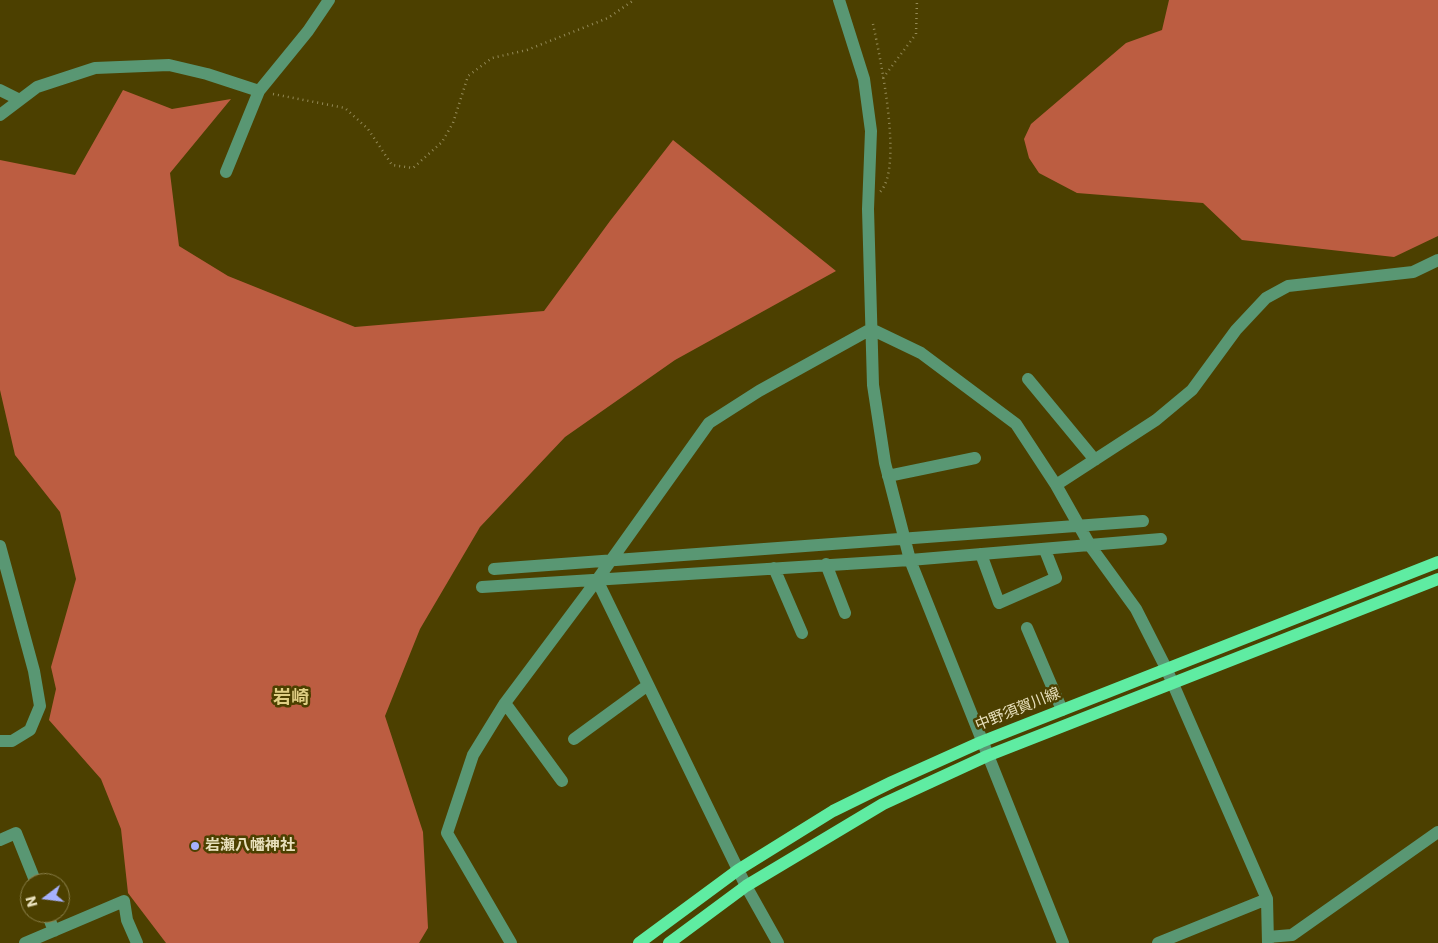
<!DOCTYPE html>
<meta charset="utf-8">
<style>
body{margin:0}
#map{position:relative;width:1438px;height:943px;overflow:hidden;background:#4c4000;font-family:Poppins,sans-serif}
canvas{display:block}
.north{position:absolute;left:20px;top:873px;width:50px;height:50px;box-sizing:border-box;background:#4c4000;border:1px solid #8a804b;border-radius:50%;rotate:255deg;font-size:14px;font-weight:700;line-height:20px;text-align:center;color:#e8e0bc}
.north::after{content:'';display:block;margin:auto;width:18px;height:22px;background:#a6b1fc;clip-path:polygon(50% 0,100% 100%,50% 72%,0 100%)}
</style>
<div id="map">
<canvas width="1438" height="943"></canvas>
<div class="north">N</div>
</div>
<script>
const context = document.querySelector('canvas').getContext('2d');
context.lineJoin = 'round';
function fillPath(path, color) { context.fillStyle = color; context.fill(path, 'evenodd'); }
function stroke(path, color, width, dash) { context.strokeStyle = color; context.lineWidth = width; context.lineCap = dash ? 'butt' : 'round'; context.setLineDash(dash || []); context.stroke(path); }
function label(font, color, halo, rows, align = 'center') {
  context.font = font + ' Poppins,"Noto Sans JP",sans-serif'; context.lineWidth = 5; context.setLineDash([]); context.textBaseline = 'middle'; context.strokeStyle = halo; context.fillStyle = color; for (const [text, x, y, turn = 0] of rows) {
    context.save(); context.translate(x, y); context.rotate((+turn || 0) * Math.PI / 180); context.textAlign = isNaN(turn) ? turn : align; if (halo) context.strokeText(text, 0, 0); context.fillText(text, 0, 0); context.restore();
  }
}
fillPath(new Path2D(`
 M 1169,0 L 1438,0 L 1438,236 L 1394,257 L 1242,240 L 1203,203 L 1077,193 L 1039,173 L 1029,158 L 1024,139 L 1031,124 L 1126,43 L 1162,30 Z
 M 123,90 L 172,109 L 231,99 L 170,173 L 179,246 L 228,276 L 355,327 L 544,311 L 610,221 L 673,140 L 836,271 L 675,360 L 565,437 L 480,527 L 420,629 L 385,716 L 423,832 L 428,928 L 419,943 L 166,943 L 128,893 L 121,829 L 101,779 L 49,720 L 56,689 L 51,667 L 76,579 L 60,512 L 15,455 L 0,390 L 0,160 L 75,175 Z`), '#bc5d41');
stroke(new Path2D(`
 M 873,24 C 880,57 904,168 880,192
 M 883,78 L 916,34 L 917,0
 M 273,94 L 345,108 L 368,129 L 392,165 L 413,168 L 442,142 L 453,123 L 468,76 L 492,58 L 527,50 L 608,18 L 634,0`), '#948a57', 2.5, [1, 4]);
stroke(new Path2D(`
 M 839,0 L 864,79 L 871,131 L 868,209 L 873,385 L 885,463 L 910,560 L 1063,943
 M 0,90 L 18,99
 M 0,115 L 37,87 L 95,68 L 169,65 L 207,74 L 259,91
 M 226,172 L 259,91 L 308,31 L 329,0
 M 1028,379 L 1095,460
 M 888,476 L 975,458
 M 1056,485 L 1156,420 L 1192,390 L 1236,330 L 1266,298 L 1288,286 L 1413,272 L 1438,260
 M 0,546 L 34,671 L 40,706 L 30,730 L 12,741 L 0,741
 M 981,554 L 999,603 L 1056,578 L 1045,550
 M 826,564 L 845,613
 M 774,568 L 802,633
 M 494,569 L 1143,521
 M 597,580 L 746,886 L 778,943
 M 482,587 L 910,560 L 1161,539
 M 1027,628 L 1062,710
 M 505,703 L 562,781
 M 574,739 L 648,685
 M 0,840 L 16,833 L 36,883
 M 47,913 L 54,931
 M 1268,937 L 1292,935 L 1438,832
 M 25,943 L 124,901 L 127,920 L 137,943
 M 511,943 L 447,833 L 473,755 L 505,703 L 597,580 L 709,423 L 759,391 L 871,329 L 921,353 L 1016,424 L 1056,485 L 1091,547 L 1136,609 L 1166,668 L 1267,899 L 1268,943
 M 1158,943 L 1267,899`), '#599773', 12);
stroke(new Path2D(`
 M 639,943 L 738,870 L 833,811 L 892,782 L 981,742 L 1438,562
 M 669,943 L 746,886 L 883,804 L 987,756 L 1438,579`), '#5feca2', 12);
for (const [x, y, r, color] of [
 [195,846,5,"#a6b1fc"]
]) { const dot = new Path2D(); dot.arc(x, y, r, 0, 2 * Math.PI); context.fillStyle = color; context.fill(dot); stroke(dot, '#4c4000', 2); }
label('15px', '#e8e0bc', '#4c4000', [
 ["中野須賀川線",1018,710,-22]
]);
label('bold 15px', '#e8e0bc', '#4c4000', [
 ["岩瀬八幡神社",205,846]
], 'left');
label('bold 18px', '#e0cf84', '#4c4000', [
 ["岩崎",291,698]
]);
</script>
